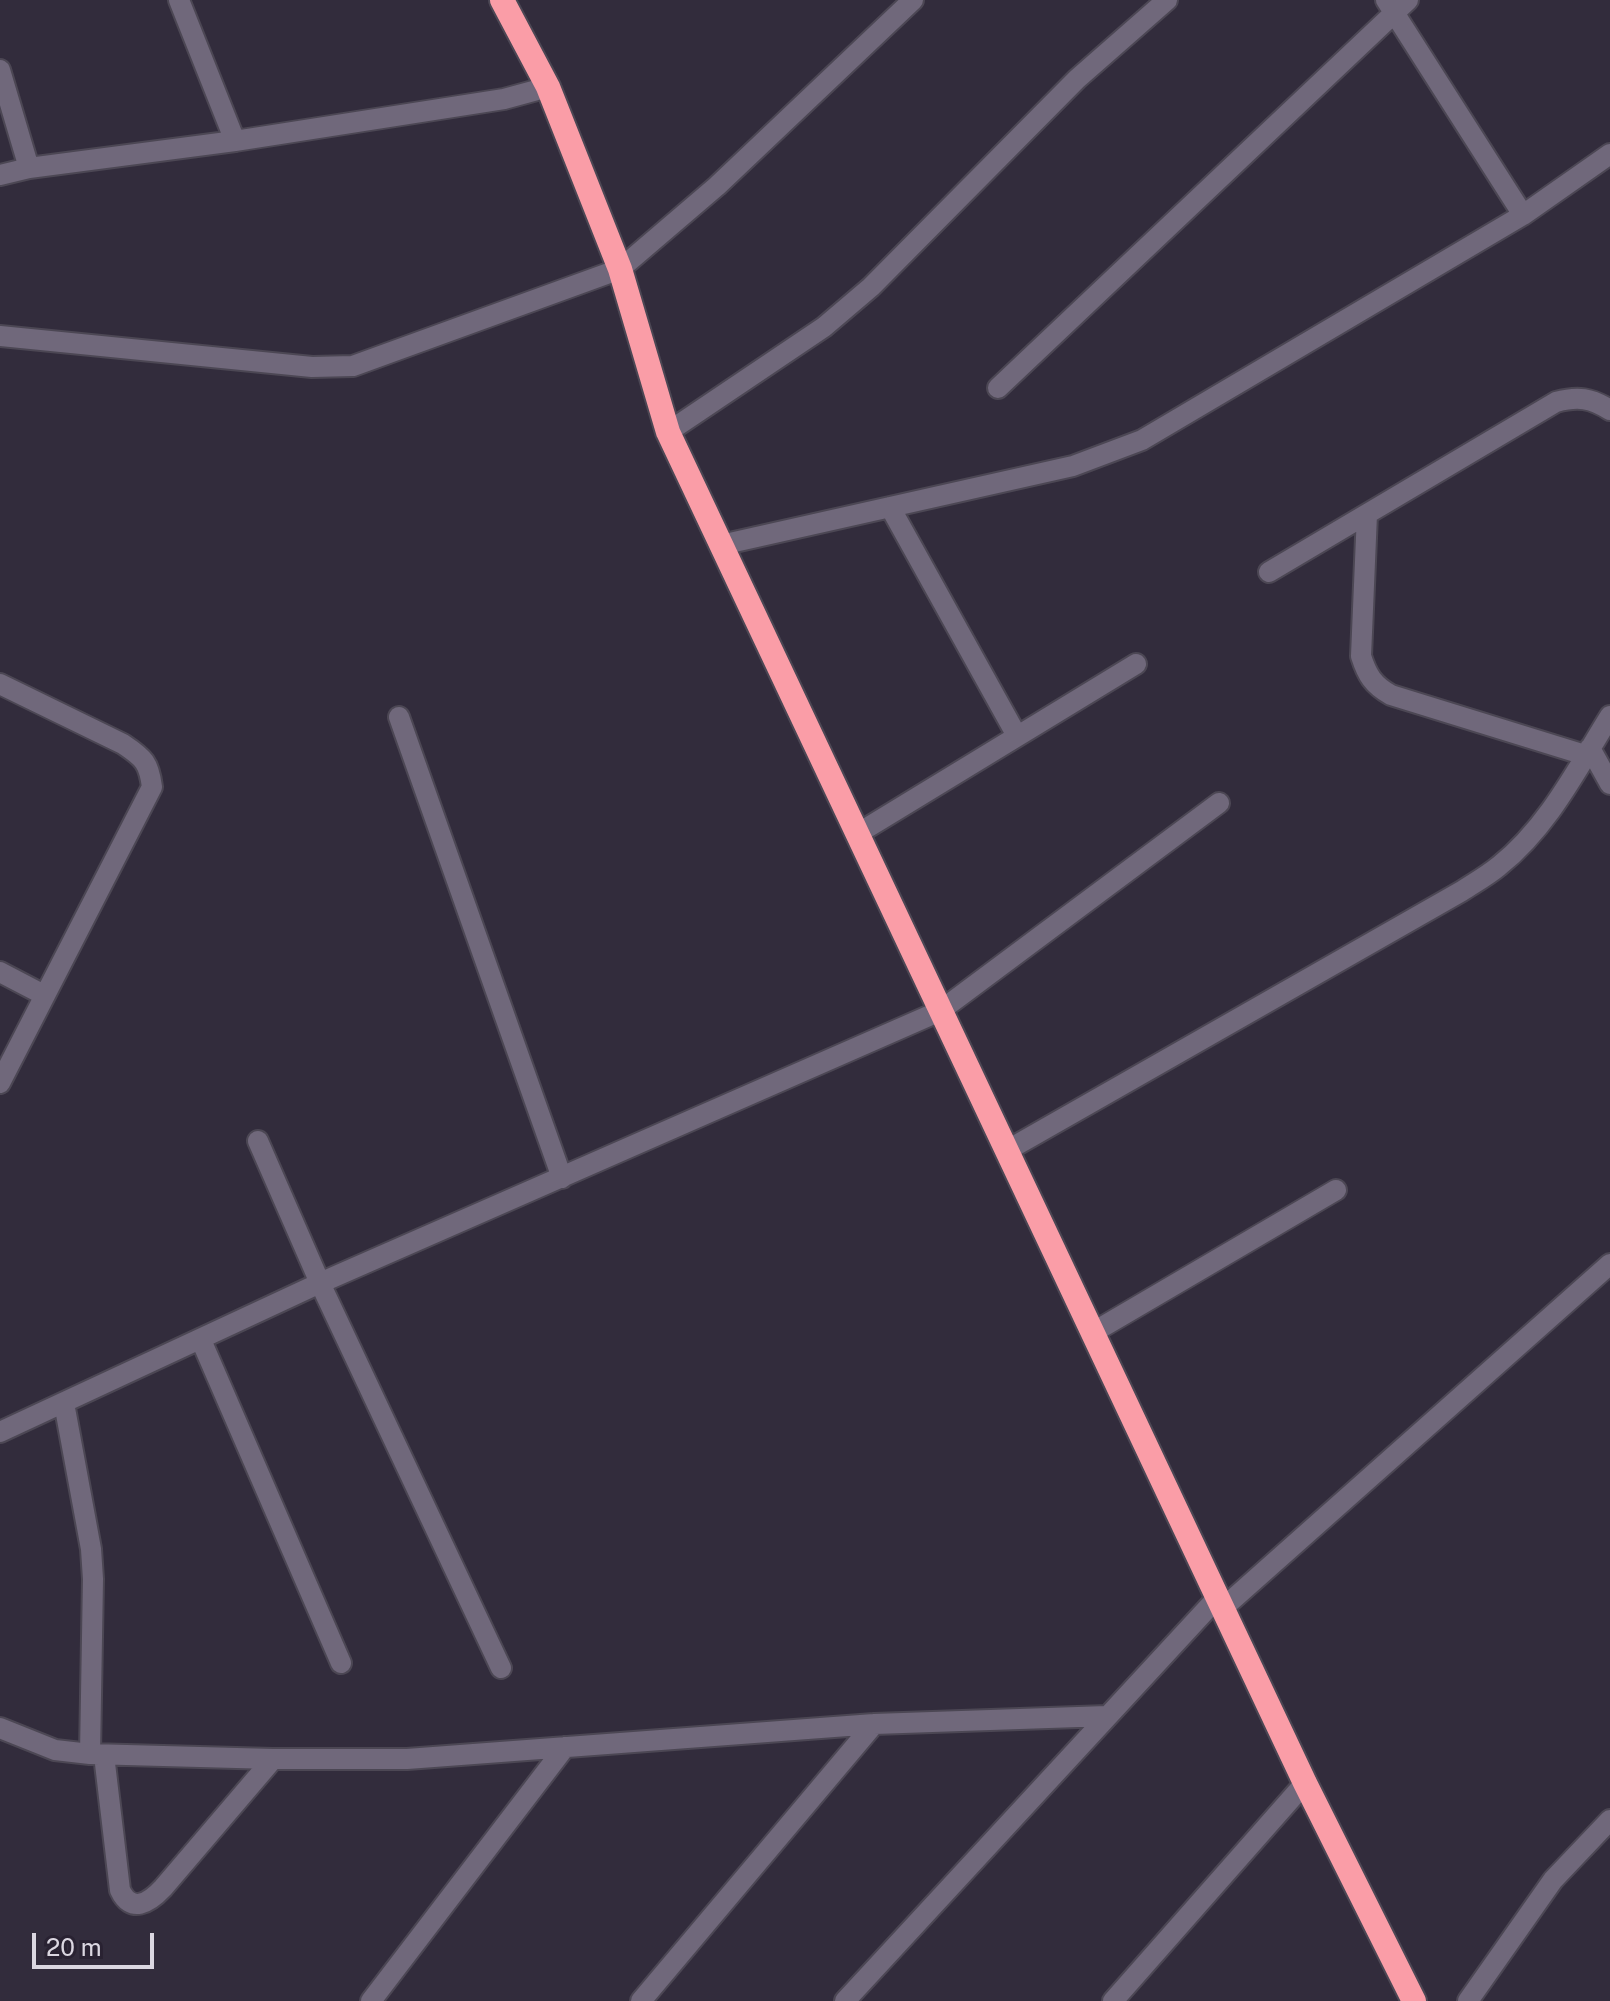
<!DOCTYPE html>
<style>
body{margin:0}
#map{position:relative;width:1610px;height:2001px;overflow:hidden;background:#322c3c;font-family:"Public Sans",sans-serif}
canvas{display:block}
.scale{position:absolute;left:32px;top:1933px;width:122px;height:36px;box-sizing:border-box;border:4px solid #dbd7e1;border-top:0;padding-left:10px;font-size:24px;line-height:28px;white-space:nowrap;color:#dbd7e1;-webkit-text-stroke:6px #292232;paint-order:stroke}
</style>
<div id="map">
<canvas width="1610" height="2001"></canvas>
<div class="scale">20 m</div>
</div>
<script>
const context = document.querySelector('canvas').getContext('2d');
context.lineJoin = 'round';
function stroke(path, color, width, dash) { context.strokeStyle = color; context.lineWidth = width; context.lineCap = dash ? 'butt' : 'round'; context.setLineDash(dash || []); context.stroke(path); }
const minor = new Path2D(`
 M 179,0 L 235,141
 M 1386,0 L 1523,215
 M 0,70 L 29,168
 M 0,175 L 29,168 L 235,141 L 504,99 L 548,87
 M 0,336 L 312,367 L 353,366 L 620,269 L 717,186 L 913,0
 M 998,388 L 1408,0
 M 668,432 L 824,327 L 871,287 L 1077,79 L 1167,0
 M 890,507 L 1017,736
 M 1367,514 L 1361,656 C 1367,675 1373,685 1391,695 L 1585,755
 M 721,545 L 1073,466 L 1142,440 L 1523,215 L 1610,154
 M 1269,572 L 1556,402 C 1578,396 1591,398 1610,410
 M 0,684 L 123,744 C 144,758 149,763 152,787 L 0,1083
 M 399,717 L 562,1178
 M 1590,748 L 1610,784
 M 857,834 L 1136,664
 M 0,972 L 44,995
 M 258,1141 L 320,1283 L 501,1668
 M 1006,1151 L 1462,891 C 1474,883 1487,876 1499,866 C 1548,827 1577,769 1610,716
 M 1092,1333 L 1336,1190
 M 201,1340 L 341,1663
 M 64,1403 L 91,1549 L 93,1579 L 90,1754
 M 0,1432 L 320,1283 L 940,1011 L 1219,803
 M 1223,1608 L 1610,1264
 M 0,1728 L 55,1750 L 90,1754 L 273,1759 L 407,1759 L 874,1724 L 1107,1716
 M 104,1755 L 120,1890 C 131,1914 149,1903 163,1888 L 273,1759
 M 371,2001 L 565,1747
 M 641,2001 L 874,1724
 M 845,2001 L 1217,1598
 M 1113,2001 L 1305,1783
 M 1468,2001 L 1553,1880 L 1610,1820`);
const highway = new Path2D(`
 M 502,0 L 548,87 L 620,269 L 668,432 L 1305,1783 L 1414,2001`);
stroke(minor, '#4c4754', 24);
stroke(highway, '#4c4754', 28);
stroke(minor, '#70687b', 20);
stroke(highway, '#fa9da7', 24);
</script>
